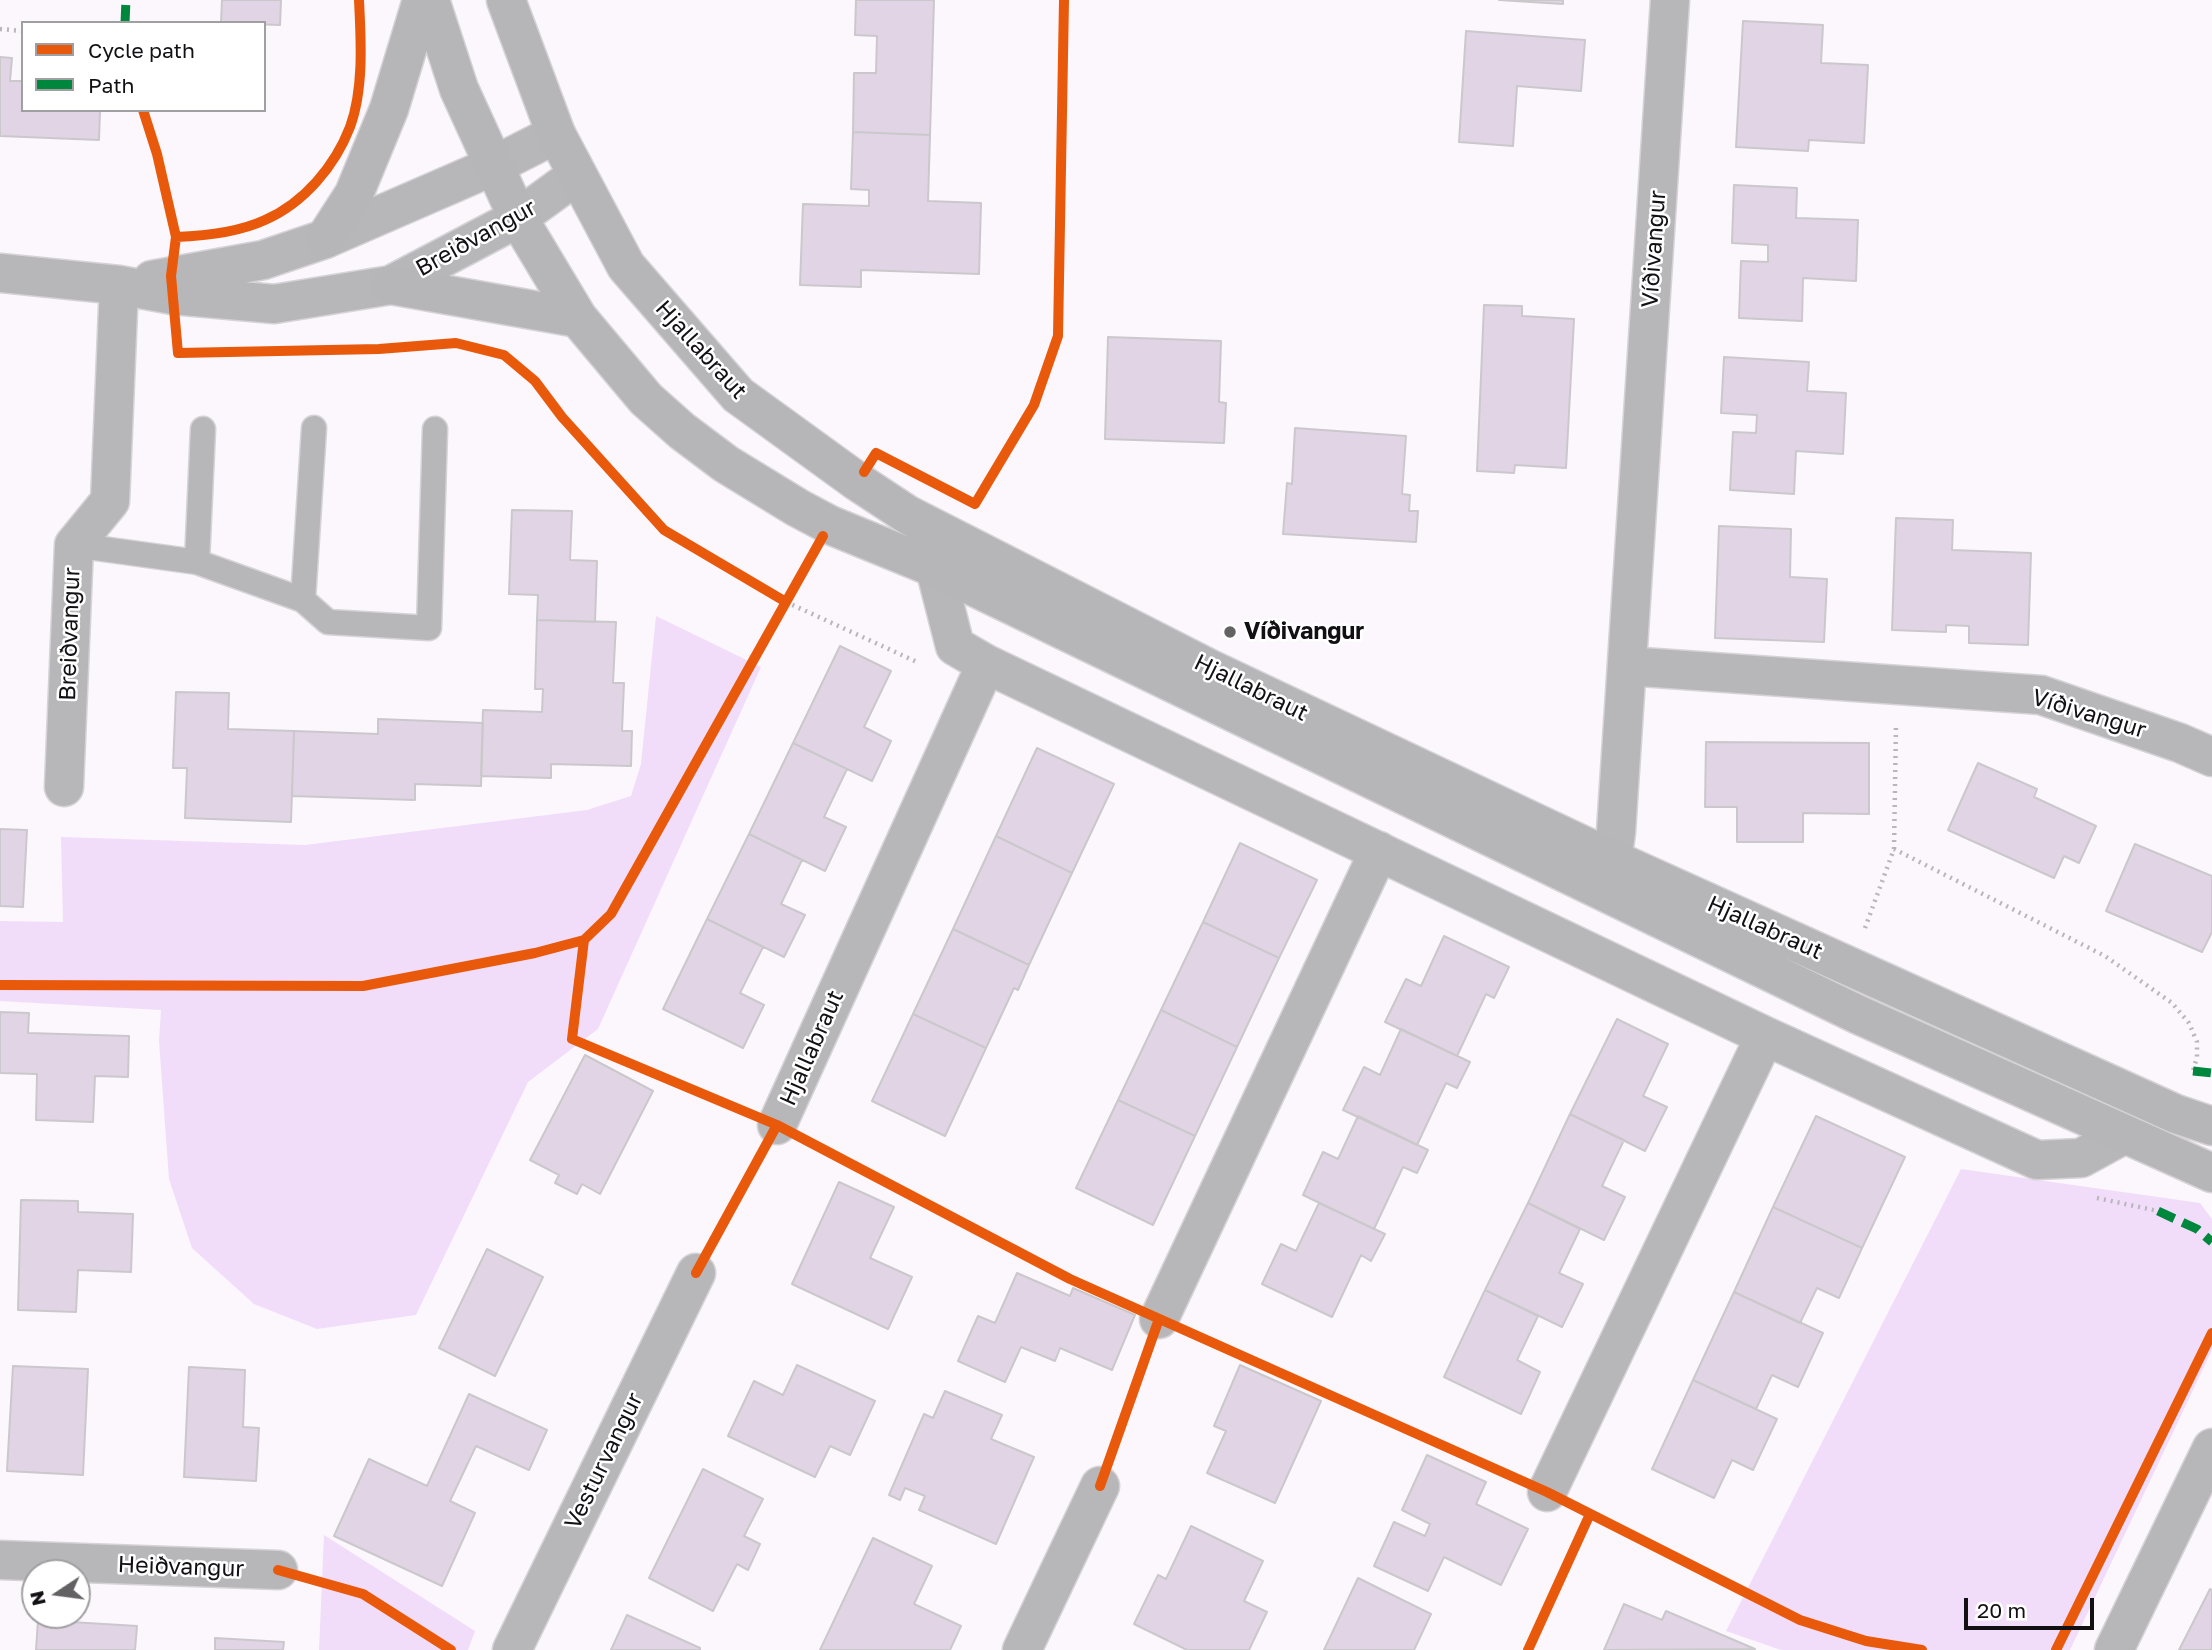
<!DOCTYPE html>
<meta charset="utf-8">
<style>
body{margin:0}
#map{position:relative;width:2212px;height:1650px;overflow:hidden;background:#fbf7fd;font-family:"Golos Text",sans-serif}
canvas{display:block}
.legend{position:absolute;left:21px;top:21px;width:245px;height:91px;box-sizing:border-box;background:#fff;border:2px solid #a09fa1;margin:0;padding:9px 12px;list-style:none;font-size:21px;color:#121013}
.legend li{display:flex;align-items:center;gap:14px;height:35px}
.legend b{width:35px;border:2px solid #a09fa1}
.north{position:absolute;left:21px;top:1559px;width:70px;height:70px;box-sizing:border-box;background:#fff;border:2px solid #a09fa1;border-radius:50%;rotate:257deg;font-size:19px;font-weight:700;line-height:28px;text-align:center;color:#121013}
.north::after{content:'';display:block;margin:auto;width:24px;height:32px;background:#646165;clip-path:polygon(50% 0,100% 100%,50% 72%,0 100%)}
.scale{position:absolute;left:1964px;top:1598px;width:130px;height:32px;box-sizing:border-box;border:4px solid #121013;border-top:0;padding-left:9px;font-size:21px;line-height:24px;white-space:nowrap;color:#121013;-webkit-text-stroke:5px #fff;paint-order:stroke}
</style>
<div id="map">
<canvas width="2212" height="1650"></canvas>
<ul class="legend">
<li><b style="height:9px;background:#e8590c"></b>Cycle path</li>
<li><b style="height:9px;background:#00873e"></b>Path</li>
</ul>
<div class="north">N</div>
<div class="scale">20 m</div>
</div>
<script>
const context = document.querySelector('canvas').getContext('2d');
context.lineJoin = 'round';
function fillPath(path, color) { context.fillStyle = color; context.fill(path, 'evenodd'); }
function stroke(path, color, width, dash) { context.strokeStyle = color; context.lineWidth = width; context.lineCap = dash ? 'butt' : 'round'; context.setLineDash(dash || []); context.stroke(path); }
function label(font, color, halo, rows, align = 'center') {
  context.font = font + ' "Golos Text",sans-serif'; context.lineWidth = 5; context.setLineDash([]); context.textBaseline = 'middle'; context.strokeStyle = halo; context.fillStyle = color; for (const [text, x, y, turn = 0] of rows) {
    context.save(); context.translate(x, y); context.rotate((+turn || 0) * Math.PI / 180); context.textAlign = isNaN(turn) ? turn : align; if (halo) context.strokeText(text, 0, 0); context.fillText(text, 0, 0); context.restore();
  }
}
fillPath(new Path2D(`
 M 656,616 L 761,667 L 598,1029 L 528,1082 L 416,1315 L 317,1329 L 254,1304 L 192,1248 L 169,1179 L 159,1041 L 161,1010 L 0,1001 L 0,921 L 63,922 L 61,837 L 305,845 L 587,810 L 631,796 L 641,764 Z
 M 1961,1169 L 2200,1203 L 2212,1219 L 2212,1350 L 2070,1650 L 1781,1650 L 1726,1631 Z
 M 324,1535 L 475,1631 L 468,1650 L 319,1650 Z`), '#f1ddf9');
const building = new Path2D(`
 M 222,0 L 281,0 L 280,25 L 221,23 Z
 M 856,0 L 934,0 L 930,135 L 853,132 L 854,73 L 876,73 L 877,36 L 855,35 Z
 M 1499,0 L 1563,0 L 1563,4 Z
 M 1743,21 L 1823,25 L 1821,63 L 1868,65 L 1864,143 L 1809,140 L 1808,151 L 1736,147 Z
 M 1466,31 L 1585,40 L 1581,91 L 1517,86 L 1513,146 L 1459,142 Z
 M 0,57 L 12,58 L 10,81 L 23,81 L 23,110 L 100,110 L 99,140 L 0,136 Z
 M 853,132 L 930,135 L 928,201 L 981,203 L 979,274 L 861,270 L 861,287 L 800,285 L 803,204 L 869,206 L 869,190 L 851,189 Z
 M 1734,185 L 1797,188 L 1796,218 L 1858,220 L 1856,281 L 1803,278 L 1802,321 L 1739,318 L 1741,261 L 1768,262 L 1768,245 L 1732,243 Z
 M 1484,305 L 1522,306 L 1522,316 L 1574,319 L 1566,468 L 1515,465 L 1514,473 L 1477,471 Z
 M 1108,337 L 1221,341 L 1219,402 L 1226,403 L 1224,443 L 1105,439 Z
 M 1724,357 L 1809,362 L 1807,391 L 1846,393 L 1843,454 L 1796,451 L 1794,494 L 1730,490 L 1733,432 L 1756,433 L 1757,415 L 1721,413 Z
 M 1295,428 L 1406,436 L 1402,494 L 1410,495 L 1409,511 L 1418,511 L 1416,542 L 1283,534 L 1287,483 L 1292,484 Z
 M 512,510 L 572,511 L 570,560 L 597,561 L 595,622 L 537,620 L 538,595 L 509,594 Z
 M 1896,518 L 1953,520 L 1952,550 L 2031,553 L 2028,645 L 1969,643 L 1969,626 L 1946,625 L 1946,632 L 1892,630 Z
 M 1719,526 L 1791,529 L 1790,577 L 1827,579 L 1824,642 L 1715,638 Z
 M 537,620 L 616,622 L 613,683 L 624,683 L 622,731 L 632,731 L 631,766 L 551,764 L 551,778 L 481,776 L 483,710 L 542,712 L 543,689 L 535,689 Z
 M 840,646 L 891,671 L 864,727 L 891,741 L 872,781 L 793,743 Z
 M 176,692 L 229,693 L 228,729 L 294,731 L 291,822 L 185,818 L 187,768 L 173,768 Z
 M 378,719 L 483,723 L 481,786 L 415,784 L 415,800 L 292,796 L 294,731 L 378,734 Z
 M 1706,742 L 1869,743 L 1869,814 L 1803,813 L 1803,842 L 1737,842 L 1737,807 L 1705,807 Z
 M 793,743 L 847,769 L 824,817 L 846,827 L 825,871 L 749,834 Z
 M 1037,748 L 1114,784 L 1072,873 L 996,836 Z
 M 1978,763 L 2037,789 L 2034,797 L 2096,826 L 2079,863 L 2064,856 L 2054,878 L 1948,830 Z
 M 0,829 L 27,830 L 23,907 L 0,906 Z
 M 749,834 L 802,860 L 781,904 L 805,915 L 784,957 L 707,919 Z
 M 996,836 L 1072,873 L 1029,965 L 953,929 Z
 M 1240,843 L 1317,880 L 1279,958 L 1203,922 Z
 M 2135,844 L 2212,876 L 2212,932 L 2202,952 L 2106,911 Z
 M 707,919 L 763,947 L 740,993 L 764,1005 L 743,1048 L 663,1009 Z
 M 1203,922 L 1279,958 L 1237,1047 L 1161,1010 Z
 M 953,929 L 1029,965 L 1018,990 L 1014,988 L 986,1048 L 913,1014 Z
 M 1444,936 L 1509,967 L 1494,998 L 1486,994 L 1457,1056 L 1385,1022 L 1406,979 L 1421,986 Z
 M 1161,1010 L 1237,1047 L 1195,1136 L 1118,1100 Z
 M 0,1012 L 29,1013 L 28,1033 L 129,1036 L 128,1077 L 95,1076 L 93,1122 L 36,1120 L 37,1074 L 0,1073 Z
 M 913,1014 L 986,1048 L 945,1136 L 872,1101 Z
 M 1617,1019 L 1668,1044 L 1643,1096 L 1667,1107 L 1645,1151 L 1570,1114 Z
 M 1401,1029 L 1470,1062 L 1457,1088 L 1446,1083 L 1417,1145 L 1343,1110 L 1364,1067 L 1380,1075 Z
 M 585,1055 L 653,1091 L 600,1194 L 582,1184 L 577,1194 L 555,1183 L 559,1175 L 530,1160 Z
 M 1118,1100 L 1195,1136 L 1153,1225 L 1076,1188 Z
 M 1570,1114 L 1624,1140 L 1602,1186 L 1625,1197 L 1604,1240 L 1528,1203 Z
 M 1358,1116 L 1428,1150 L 1417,1173 L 1403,1167 L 1374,1229 L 1303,1195 L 1323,1152 L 1338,1159 Z
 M 1816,1116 L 1905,1157 L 1862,1248 L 1773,1207 Z
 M 839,1182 L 894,1207 L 870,1258 L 912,1277 L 888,1329 L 792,1284 Z
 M 21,1200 L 78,1201 L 78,1212 L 133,1214 L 131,1272 L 78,1270 L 76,1312 L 18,1310 Z
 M 1319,1203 L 1385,1234 L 1371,1261 L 1361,1255 L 1332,1317 L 1262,1284 L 1281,1244 L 1296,1251 Z
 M 1528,1203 L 1580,1229 L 1559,1273 L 1583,1284 L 1562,1327 L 1485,1290 Z
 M 1773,1207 L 1862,1248 L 1839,1298 L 1817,1288 L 1800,1323 L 1734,1292 Z
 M 487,1249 L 543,1277 L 495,1376 L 439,1348 Z
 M 1017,1273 L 1070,1296 L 1073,1288 L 1135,1315 L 1112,1370 L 1060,1348 L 1055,1361 L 1021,1347 L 1005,1382 L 958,1361 L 978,1316 L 995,1323 Z
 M 1485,1290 L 1538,1316 L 1517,1360 L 1540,1372 L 1521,1414 L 1444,1377 Z
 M 1734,1292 L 1823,1333 L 1798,1387 L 1772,1375 L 1756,1409 L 1693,1380 Z
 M 797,1365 L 875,1401 L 850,1455 L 830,1446 L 815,1477 L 728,1436 L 754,1381 L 783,1395 Z
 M 1240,1365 L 1321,1401 L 1275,1503 L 1207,1473 L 1226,1431 L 1214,1426 Z
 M 13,1366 L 88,1369 L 83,1475 L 7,1471 Z
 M 189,1367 L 245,1370 L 243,1427 L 259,1428 L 256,1481 L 184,1477 Z
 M 1693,1380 L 1777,1419 L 1753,1470 L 1732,1460 L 1714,1498 L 1652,1469 Z
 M 945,1391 L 1002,1415 L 991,1439 L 1034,1457 L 996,1544 L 919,1510 L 925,1496 L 905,1488 L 900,1500 L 889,1495 L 924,1414 L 933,1418 Z
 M 469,1394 L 547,1430 L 529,1470 L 476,1446 L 450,1501 L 475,1513 L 442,1586 L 334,1536 L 369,1459 L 427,1486 Z
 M 1427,1455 L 1486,1482 L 1476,1504 L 1528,1529 L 1501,1585 L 1444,1557 L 1428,1591 L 1374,1566 L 1394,1522 L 1425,1536 L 1430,1524 L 1402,1510 Z
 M 703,1469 L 763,1499 L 744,1536 L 760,1544 L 748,1570 L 737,1564 L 713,1611 L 649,1578 Z
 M 1191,1526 L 1263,1561 L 1244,1601 L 1267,1612 L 1249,1650 L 1187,1650 L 1134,1624 L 1158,1575 L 1166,1579 Z
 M 873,1538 L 932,1566 L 914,1604 L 961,1626 L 950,1650 L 820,1650 Z
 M 1358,1578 L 1431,1614 L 1414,1650 L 1324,1650 Z
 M 2210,1589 L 2212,1590 L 2212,1650 L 2179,1650 Z
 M 1624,1604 L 1662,1620 L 1666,1611 L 1755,1649 L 1604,1650 Z
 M 627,1615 L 700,1648 L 700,1650 L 611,1650 Z
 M 38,1620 L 137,1626 L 135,1650 L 36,1650 Z
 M 215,1638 L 284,1642 L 283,1650 L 215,1650 Z`);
fillPath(building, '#e1d5e5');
stroke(building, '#cbc8cc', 2);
const lane = new Path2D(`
 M 74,545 L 197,562 L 303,600 L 328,622 L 429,628 L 435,429
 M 197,562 L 203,429
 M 303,600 L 314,428`);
const street = new Path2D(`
 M 0,273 L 119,285 L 173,295 L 274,304 L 391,285 L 518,218 L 577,175
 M 152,280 L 263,260 L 325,239 L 493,166 L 556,134
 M 935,568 L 955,646 L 986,664 L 1765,1036 L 2037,1160 L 2081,1158 L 2123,1135
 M 1627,666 L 2041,695 L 2180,743 L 2212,757
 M 64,787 L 74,545 L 110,501 L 119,285
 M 1608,892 L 1616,832 L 1670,0
 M 777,1125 L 986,664
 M 1159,1319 L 1379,851
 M 1547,1492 L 1765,1036
 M 0,1560 L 278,1570
 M 512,1650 L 696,1273
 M 1022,1650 L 1100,1486
 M 2114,1650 L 2212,1448`);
const secondary = new Path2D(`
 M 430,0 L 459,89 L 518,218 L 578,318 L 646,399 L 682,431 L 726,464 L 798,508 L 830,525 L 935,568 L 1859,1015 L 2212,1173
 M 506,0 L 556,134 L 626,266 L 738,395 L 858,482 L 908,515 L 1210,669 L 1614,860 L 2176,1114 L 2212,1126
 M 325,239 L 354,194 L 389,109 L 422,0
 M 391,285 L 578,318`);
stroke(lane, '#d6d3d7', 27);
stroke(street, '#d6d3d7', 41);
stroke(secondary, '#d6d3d7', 41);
stroke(new Path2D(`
 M 0,29 L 23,31
 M 786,602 L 917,662
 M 1894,849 L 1896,724
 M 1865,928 L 1894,849 L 2105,956 L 2172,1003 L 2189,1023 L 2197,1042 L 2197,1057 L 2193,1071
 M 2097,1198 L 2158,1211`), '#b7b6b9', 4.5, [2, 5]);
stroke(lane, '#b7b7b9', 24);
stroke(street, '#b7b7b9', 38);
stroke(secondary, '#b6b6b9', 38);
stroke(new Path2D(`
 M 125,23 L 126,0
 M 2193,1071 L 2212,1073
 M 2158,1211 L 2197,1229 L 2212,1242`), '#00873e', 9, [18, 9]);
stroke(new Path2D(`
 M 143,110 L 157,154 L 176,237 C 205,236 239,232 265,220 C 304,203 335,166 350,127 C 364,89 361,40 359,0
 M 176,237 L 171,276 L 178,353 L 379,349 L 456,343 L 504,355 L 535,381 L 562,417 L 664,530 L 786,602
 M 864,472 L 876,453 L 975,504 L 1034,405 L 1058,336 L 1064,0
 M 584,940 L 572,1039 L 777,1125 L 1070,1279 L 1547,1492 L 1800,1620 L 1866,1641 L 1922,1650
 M 0,985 L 363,986 L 535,953 L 584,940 L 611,914 L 823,536
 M 696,1273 L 777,1125
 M 1100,1486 L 1159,1319
 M 278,1570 L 363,1594 L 451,1650
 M 1528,1650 L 1590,1514
 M 2056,1650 L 2212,1333`), '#e8590c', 10);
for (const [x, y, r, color] of [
 [1230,632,7,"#646165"]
]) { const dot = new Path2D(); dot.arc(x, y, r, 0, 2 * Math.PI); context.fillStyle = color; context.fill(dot); stroke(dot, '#fff', 2.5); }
label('23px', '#121013', '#fff', [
 ["Breiðvangur",476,238,-29],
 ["Víðivangur",1654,249,-86],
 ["Hjallabraut",701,350,48],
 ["Breiðvangur",70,634,-88],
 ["Hjallabraut",1251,688,26],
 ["Víðivangur",2089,714,17],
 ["Hjallabraut",1765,928,24],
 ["Hjallabraut",812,1048,-66],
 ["Vesturvangur",604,1461,-64],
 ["Heiðvangur",181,1567,2]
]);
label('bold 23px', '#121013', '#fff', [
 ["Víðivangur",1244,632]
], 'left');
</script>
